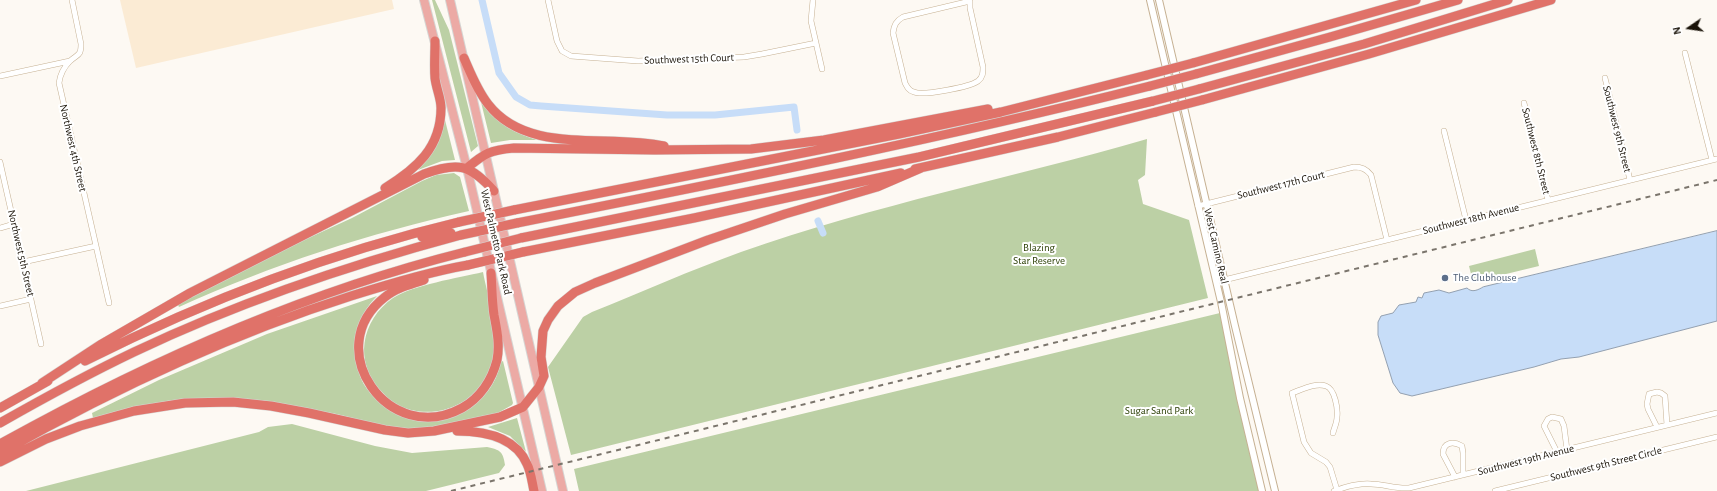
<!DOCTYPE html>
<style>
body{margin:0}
#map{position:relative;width:1717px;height:491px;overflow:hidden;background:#fdf9f3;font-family:"Alegreya Sans",sans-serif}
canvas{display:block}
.north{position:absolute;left:1669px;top:8px;width:40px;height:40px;-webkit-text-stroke:3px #fff;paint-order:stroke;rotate:257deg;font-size:11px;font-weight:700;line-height:16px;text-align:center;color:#1a1308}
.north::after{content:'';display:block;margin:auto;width:14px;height:18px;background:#1a1308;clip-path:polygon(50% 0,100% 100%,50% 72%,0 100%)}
</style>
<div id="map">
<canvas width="1717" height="491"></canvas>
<div class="north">N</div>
</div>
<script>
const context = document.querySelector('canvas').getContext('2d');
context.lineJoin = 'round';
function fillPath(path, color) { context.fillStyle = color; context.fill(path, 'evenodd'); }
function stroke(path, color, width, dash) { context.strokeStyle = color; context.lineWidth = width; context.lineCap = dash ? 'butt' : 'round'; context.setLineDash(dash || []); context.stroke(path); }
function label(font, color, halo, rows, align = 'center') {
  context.font = font + ' "Alegreya Sans",sans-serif'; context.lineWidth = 4; context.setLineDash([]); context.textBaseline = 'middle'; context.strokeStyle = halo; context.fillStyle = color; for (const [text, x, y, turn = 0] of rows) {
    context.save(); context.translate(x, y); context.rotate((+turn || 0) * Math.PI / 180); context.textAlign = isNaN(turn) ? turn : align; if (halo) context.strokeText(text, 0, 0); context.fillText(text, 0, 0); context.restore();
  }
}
fillPath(new Path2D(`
 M 120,0 L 392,0 L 394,9 L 136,68 Z`), '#fbebd4');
fillPath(new Path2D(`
 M 432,0 L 435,0 L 449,30 L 478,146 L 471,152 Z
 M 481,102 C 499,124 510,131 537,140 L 510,140 L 491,143 Z
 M 445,120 L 455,160 L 442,161 L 418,170 C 432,154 441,140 445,120 Z
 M 1147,139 L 1145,175 L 1138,180 L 1143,204 L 1189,220 L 1208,298 L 571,455 L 548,367 L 583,317 L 592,312 C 642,292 691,270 741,252 C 874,205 1012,178 1147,139 Z
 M 454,173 L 460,177 L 469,211 C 370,233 271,265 179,307 L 177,303 L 265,258 L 352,218 L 422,181 L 436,175 Z
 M 1535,249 L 1539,266 L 1473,282 L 1469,266 Z
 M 483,272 C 487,294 498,325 496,347 C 495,354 493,366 490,373 C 472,408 430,422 395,404 C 390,402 386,396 382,392 C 353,363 361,320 393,298 C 413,285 458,278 483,272 Z
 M 377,296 C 361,312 361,322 361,343 C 360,352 358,362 359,371 C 362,395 400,421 423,420 C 428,420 482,397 485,394 C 494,385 498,373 501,362 L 503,361 L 513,403 L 512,405 L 496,414 L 433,427 L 415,429 L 385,426 L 336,414 L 261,400 L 185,399 L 167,401 L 93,418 L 92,413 L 159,380 L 267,334 Z
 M 1220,313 L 1260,491 L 579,491 L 574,469 Z
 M 517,418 L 526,452 L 510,436 L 488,427 Z
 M 292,424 L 375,446 L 412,453 L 487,447 C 500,450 503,451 505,465 L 499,473 L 426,491 L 26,491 L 259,432 L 268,427 Z`), '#bcd0a5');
const water = new Path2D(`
 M 1717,231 L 1717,321 L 1579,357 L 1561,359 L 1534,367 L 1412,396 L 1400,393 L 1393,383 L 1378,335 L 1378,322 L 1381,316 L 1393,313 L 1399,305 L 1416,302 L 1418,297 L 1422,298 L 1424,293 L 1439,290 L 1449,293 L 1467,288 C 1472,293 1478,290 1483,287 Z`);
fillPath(water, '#c7ddf8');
stroke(water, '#93a0b0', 1);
stroke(new Path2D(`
 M 482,0 L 499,73 L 516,97 L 530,105 L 541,106 L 667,115 L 715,115 L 794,107 L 797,130
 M 818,221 L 823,233`), '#c7ddf8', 7);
const minor = new Path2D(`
 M 72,0 L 81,44 C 81,56 78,54 70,61 C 64,67 60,75 59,83 L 109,303
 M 548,0 L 557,41 L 562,51 L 571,56 L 638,61 L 744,57 L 762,54 L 816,43
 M 813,0 L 811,21 L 822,69
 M 970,1 L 970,8 L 983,67 C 983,73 983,77 978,81 C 970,87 923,96 914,92 C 909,91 907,87 905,83 L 893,33 C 894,25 896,21 903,17 Z
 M 1685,53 L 1712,160
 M 0,76 L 70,61
 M 1605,78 L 1630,180
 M 1524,103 L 1548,200
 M 1444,131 L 1466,220
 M 0,162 L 41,344
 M 1198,206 L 1354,167 C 1362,167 1366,169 1371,175 L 1387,240
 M 0,228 L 14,224
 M 23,262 L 96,246
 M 1224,280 L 1717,159
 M 0,306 L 31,299
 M 1657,427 L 1648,409 L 1647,404 L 1649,394 L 1657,392 L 1661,393 L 1665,396 L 1667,425
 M 1333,433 C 1334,428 1337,423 1337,417 C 1338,409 1335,389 1326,386 C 1316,382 1301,390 1292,393 L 1304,442 L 1311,453 L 1326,462 L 1330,467 L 1337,490
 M 1557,452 L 1544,426 L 1548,419 L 1552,417 L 1561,419 L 1564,426 L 1567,450
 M 1455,477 L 1443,454 C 1443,442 1453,441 1462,446 L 1463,453 L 1463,475
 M 1334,491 C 1345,487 1359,483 1371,484 C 1384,484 1395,489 1409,488 L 1717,413
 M 1495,491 L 1717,437`);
const tertiary = new Path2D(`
 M 1150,0 L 1221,302 L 1240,398 L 1262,491
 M 1159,0 L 1235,326 L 1275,491`);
const primary = new Path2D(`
 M 424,0 L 467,168 L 542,491
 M 450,0 L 563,491`);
const motorway = new Path2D(`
 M 464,58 C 471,74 477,90 488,104 C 528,156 608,133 664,146
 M 1193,63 L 1416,0
 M 1196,74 L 1330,37 L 1458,0
 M 1199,89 L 1364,44 L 1508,0
 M 1202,100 L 1369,54 L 1551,0
 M 467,168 C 485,153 490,150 514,148 L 655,150 L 751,149 L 824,140 L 988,109
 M 915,169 L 1058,137 L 1156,112
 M 385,188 C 416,169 441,148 441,108 C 441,98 436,88 435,78 C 434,66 435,53 435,41
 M 514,210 L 899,134 L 1001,112 L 1147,75
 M 517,223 C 729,181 940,139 1150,86
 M 422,237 L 451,233
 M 521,238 L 919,157 L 1153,101
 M 523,252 L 694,218 L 901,173
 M 424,280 C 411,284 396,288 385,297 C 319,348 389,448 462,408 C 480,398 492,380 497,360 C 500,344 497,331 494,315 C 492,302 492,287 491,273
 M 85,361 C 204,301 329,253 459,222
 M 42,383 L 100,345 L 190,293 L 424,174 C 459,161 470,165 494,191
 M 0,408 L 48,381
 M 0,423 C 44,398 88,374 134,352 C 239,302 349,265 461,235
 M 457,431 C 484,431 515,436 527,464 C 531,472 532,482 534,491
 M 0,444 C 147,362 301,293 465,252
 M 0,453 C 112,390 228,335 351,296 C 389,284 428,272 468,265
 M 0,462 L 46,439 L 80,426 L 134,411 L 185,403 L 233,402 L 271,406 L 309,413 L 385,430 L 408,433 L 434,431 L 500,417 L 523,407 L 539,387 L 544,376 L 541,357 L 543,331 L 548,320 L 558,306 L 575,292 L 595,283 L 708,240 L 785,214 L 877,187 L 921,168`);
stroke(minor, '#c6b193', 6);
stroke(tertiary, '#c6b193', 8);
stroke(primary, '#d6d5d3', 10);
stroke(motorway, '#d6d5d3', 10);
stroke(minor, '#fff', 5);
stroke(tertiary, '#fff', 6);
stroke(primary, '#ecaaa5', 8);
stroke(motorway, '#e07269', 9);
stroke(new Path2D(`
 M 451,491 L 1717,180`), '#7b756c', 2, [5, 5]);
const motorwayBridge = new Path2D(`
 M 1147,75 L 1193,63
 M 1150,86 L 1196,74
 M 1153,101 L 1199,89
 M 1156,112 L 1202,100
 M 459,222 L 514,210
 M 461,235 L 517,223
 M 465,252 L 521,238
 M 468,265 L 523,252`);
stroke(motorwayBridge, '#d6d5d3', 10, []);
stroke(motorwayBridge, '#e07269', 9);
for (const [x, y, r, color] of [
 [1445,278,4,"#5c6f8a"]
]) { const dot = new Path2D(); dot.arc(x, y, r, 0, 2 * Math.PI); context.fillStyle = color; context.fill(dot); stroke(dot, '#fff', 1.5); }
label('11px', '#1a1308', '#fff', [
 ["Southwest 15th Court",689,59,-2],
 ["Southwest 9th Street",1617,129,76],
 ["Northwest 4th Street",73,148,77],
 ["Southwest 8th Street",1536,151,76],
 ["Southwest 17th Court",1281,185,-14],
 ["Southwest 18th Avenue",1471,219,-14],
 ["West Palmetto Park Road",496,242,77],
 ["West Camino Real",1216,246,77],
 ["Northwest 5th Street",21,253,77],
 ["Southwest 19th Avenue",1526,460,-14],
 ["Southwest 9th Street Circle",1606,464,-14]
]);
label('11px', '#2d4007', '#fff', [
 ["Blazing",1039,248],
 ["Star Reserve",1039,261],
 ["Sugar Sand Park",1159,411]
]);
label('11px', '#4e5e75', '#fff', [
 ["The Clubhouse",1453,278]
], 'left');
</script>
